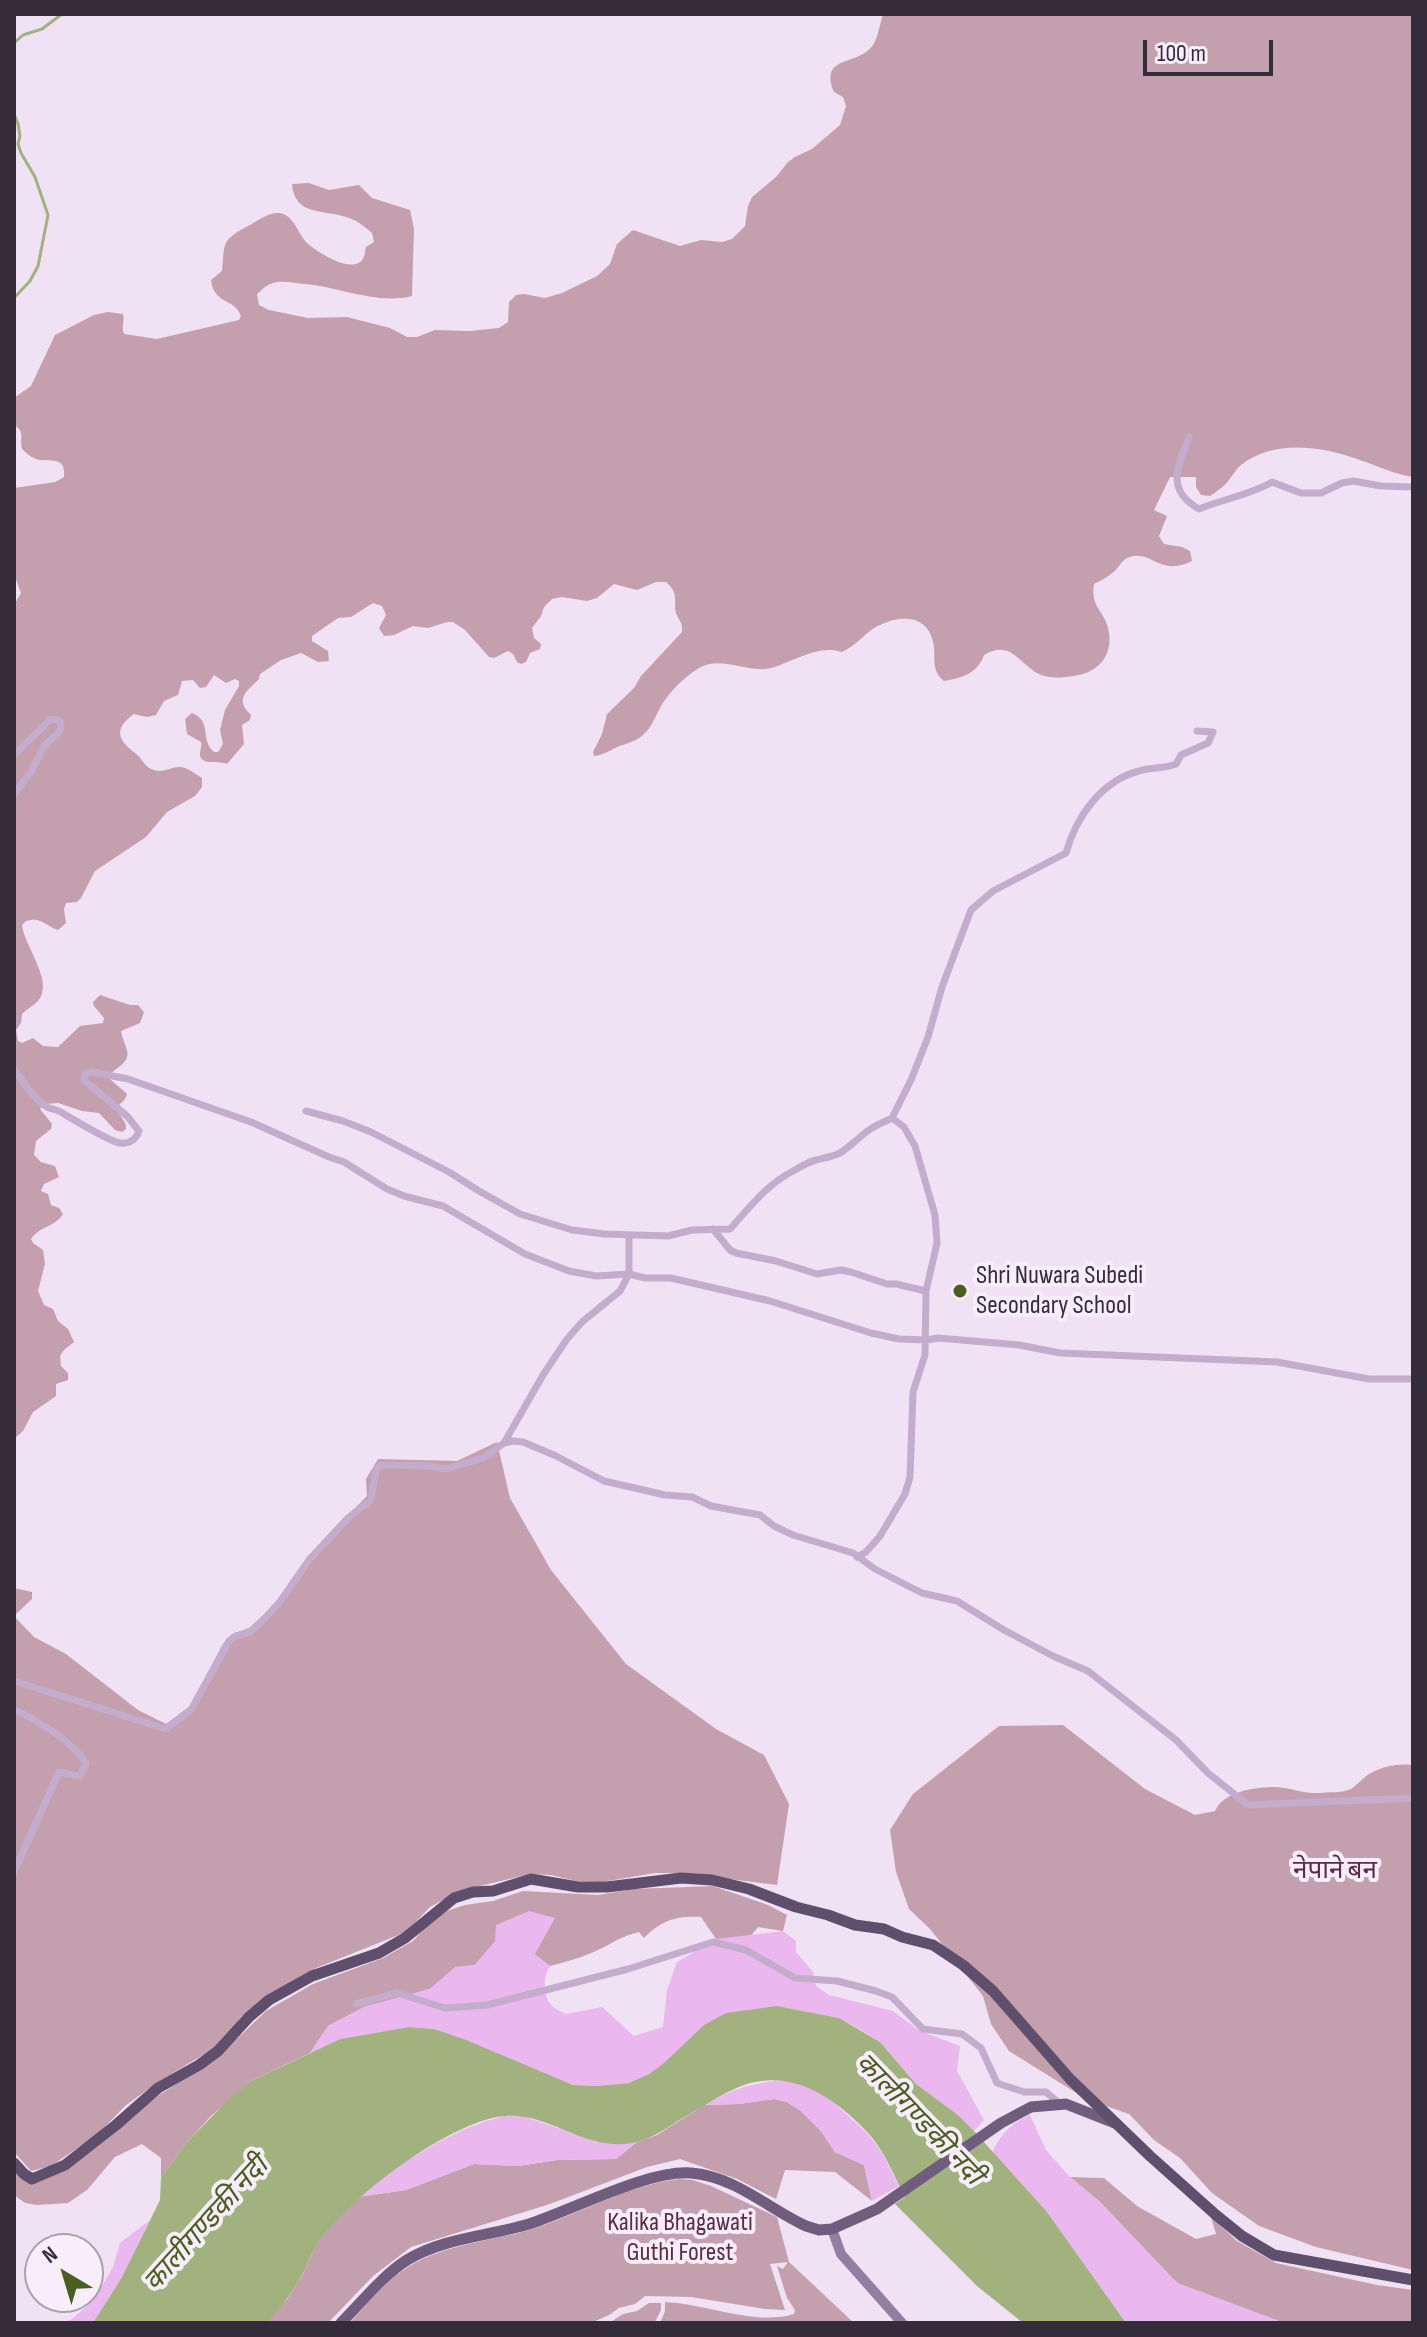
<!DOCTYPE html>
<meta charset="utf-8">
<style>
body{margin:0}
#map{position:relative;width:1427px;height:2337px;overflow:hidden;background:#f0e1f4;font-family:"Sofia Sans Condensed",sans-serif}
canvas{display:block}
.frame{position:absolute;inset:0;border:16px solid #342b3b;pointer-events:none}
.north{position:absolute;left:24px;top:2233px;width:80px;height:80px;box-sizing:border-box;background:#f8eefb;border:2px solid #aaa0ae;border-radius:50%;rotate:322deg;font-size:22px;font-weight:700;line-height:32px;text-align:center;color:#342b3b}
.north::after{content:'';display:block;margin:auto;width:28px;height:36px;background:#495e1f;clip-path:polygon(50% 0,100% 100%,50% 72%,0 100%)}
.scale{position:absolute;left:1143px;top:40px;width:130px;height:36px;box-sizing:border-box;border:4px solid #342b3b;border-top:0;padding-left:10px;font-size:24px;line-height:28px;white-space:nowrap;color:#342b3b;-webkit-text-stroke:6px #f8eefb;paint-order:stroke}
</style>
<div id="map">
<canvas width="1427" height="2337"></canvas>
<div class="frame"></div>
<div class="north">N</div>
<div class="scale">100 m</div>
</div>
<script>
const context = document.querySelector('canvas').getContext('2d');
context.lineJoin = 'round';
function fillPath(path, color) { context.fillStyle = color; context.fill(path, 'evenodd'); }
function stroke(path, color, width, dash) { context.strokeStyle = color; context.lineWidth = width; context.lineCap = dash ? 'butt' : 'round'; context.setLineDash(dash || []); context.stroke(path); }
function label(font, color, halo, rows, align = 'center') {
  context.font = font + ' "Sofia Sans Condensed","Noto Sans Devanagari",sans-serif'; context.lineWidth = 8; context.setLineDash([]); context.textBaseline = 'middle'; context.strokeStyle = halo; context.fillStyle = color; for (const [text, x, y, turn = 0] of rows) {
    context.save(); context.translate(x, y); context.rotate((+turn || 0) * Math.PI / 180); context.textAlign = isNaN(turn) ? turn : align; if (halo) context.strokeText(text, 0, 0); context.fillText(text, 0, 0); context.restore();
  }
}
fillPath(new Path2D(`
 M 883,14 L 1413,14 L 1413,477 C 1394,474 1378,466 1360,460 C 1322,446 1274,439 1241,465 C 1236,469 1233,475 1229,480 C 1224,487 1217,491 1210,496 L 1201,495 L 1196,487 L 1196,477 L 1170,477 L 1154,510 L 1167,516 L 1159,536 L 1164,544 L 1182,547 L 1190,551 L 1192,561 C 1159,577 1152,550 1130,557 C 1121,559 1119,569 1111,574 C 1106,578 1100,581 1094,584 C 1093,590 1093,596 1095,602 C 1097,608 1101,612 1104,618 C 1112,632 1112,652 1100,664 C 1089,674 1081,675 1066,677 C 1056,678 1046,678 1037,673 C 1017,661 1010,640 984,655 C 977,674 962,678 944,681 C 932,671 935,662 934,647 C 930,617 906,614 882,624 C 866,630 858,645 842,652 C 818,644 795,661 771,668 C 748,674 722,655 699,668 C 684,677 668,693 660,708 C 655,717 652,727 644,734 C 636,742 627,743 617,747 C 609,751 603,755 594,756 L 593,752 L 602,734 L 607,714 L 634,688 L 641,676 L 682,632 C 683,622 679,621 676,613 C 673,599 680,595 666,582 L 656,582 L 637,590 L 614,584 L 597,598 L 587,601 L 562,597 L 552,599 L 544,607 L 541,616 L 532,628 L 534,638 L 541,644 L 540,649 L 530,653 L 526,662 L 521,664 L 517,662 L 513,654 L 508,651 L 494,658 L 489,657 L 465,630 L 453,622 L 447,622 L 428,628 L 413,626 L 394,635 L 384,636 L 379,628 L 386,615 L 382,606 L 373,603 L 351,617 L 338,618 L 312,636 L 312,641 L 328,651 L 329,661 L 318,662 L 301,653 L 281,660 L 260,674 L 259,679 C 247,691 234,699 251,715 L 250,720 L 242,725 L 244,744 L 227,764 C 220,760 201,766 200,755 C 200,750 202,746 201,742 L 187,734 L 185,719 L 192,713 C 213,722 199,738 214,752 L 218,752 L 223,744 L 220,730 L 225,710 L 239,686 L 239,681 L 235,679 L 226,683 L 214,675 L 206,687 L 200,688 L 193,680 L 182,681 L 178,695 L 164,701 L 156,715 L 147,717 L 134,714 C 113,729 118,740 135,753 C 143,759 144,767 154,770 C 164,774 175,764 185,768 C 191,770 197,775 202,778 L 202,787 L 195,796 L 167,812 L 146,837 L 95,871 L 81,898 L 77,902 L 66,903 L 64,909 L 66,923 L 58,930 C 46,926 41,916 26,921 L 22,925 C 24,946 55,982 38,1001 C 33,1006 27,1009 22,1014 L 21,1023 L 16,1030 L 18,1041 L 22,1043 L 33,1038 L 43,1046 L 58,1047 L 80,1026 L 103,1023 L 104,1018 L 94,1006 L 93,1002 L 100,995 L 130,1005 L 138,1005 L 144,1012 L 140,1023 L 121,1031 C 126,1054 137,1055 111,1073 L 110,1079 L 127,1094 L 125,1099 L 118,1106 C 117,1116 127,1120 126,1129 L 122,1132 L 115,1130 L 99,1113 L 82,1111 L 58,1103 L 45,1104 L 40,1109 L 52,1124 L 51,1129 L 36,1141 L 34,1155 L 41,1162 L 55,1166 L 59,1177 L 44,1184 L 41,1191 L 48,1194 L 51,1205 L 59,1208 L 63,1214 C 54,1228 41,1225 31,1239 L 33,1243 L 43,1250 L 45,1264 L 38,1291 L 44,1305 L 53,1309 L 58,1321 L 68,1329 L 74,1342 L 64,1350 L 60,1356 L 61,1366 L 68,1373 L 68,1380 L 56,1384 L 56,1396 L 33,1412 L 23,1431 L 14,1439 L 14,605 L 21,593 L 14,574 L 14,488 L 55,482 L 64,477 C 66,458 54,461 40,460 C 32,458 27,454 22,449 C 19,438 26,432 14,425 L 14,398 L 31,386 L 55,335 L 94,315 L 108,312 L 123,314 C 125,321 121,327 124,334 L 157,339 L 239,320 L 241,316 C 235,298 214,305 211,280 L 222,271 C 225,245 220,241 246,227 C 257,222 267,212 279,213 C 294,214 298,235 308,244 C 318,252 352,275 363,259 C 365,255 365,251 366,247 L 374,242 L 372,233 C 365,227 358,221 349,218 C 326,209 294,217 292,184 L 309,183 L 329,190 L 359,185 L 372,198 L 410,210 L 414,229 L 412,296 C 377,305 340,287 305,284 C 294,283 283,280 273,283 C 266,285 262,290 257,294 L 259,305 L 269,310 L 308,318 L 347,317 L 390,328 L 407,337 L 417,337 L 435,330 L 470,331 L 499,328 L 508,322 L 509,302 L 516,295 L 524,294 L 545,298 L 562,293 L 597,276 L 610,264 L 617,244 L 633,230 L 680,246 L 701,240 L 722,242 L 732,239 L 745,226 L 748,206 L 752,197 L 776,177 L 788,162 L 795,157 L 812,149 L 840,125 L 846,106 L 843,97 L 834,92 C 819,54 858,67 873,45 C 878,38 880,23 883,14 Z
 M 497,1442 L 510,1498 L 551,1570 L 626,1664 L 716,1729 L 764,1755 L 789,1804 L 777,1885 L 681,1873 L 655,1873 L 602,1882 L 576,1881 L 551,1875 L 530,1874 L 459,1891 L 430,1907 L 406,1932 L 316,1968 L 265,1999 L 241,2017 L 219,2045 L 155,2084 L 125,2106 L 98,2134 L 51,2166 L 31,2171 L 14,2152 L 14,1588 L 32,1592 L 32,1599 L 14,1616 L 34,1637 L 66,1654 L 138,1710 L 166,1724 L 190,1706 L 223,1644 L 232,1634 L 249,1628 L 275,1605 L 325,1538 L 367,1496 L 366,1479 L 378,1459 L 457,1461 Z
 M 1063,1725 L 1145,1789 L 1195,1815 L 1215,1811 C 1224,1791 1256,1787 1276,1787 C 1291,1788 1305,1794 1320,1793 C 1329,1792 1342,1793 1351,1789 C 1356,1786 1361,1780 1365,1777 C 1378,1767 1397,1763 1413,1765 L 1413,2270 L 1316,2247 L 1259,2226 L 1212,2193 L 1180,2158 L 1154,2140 L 1129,2114 L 1086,2099 L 1009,2051 L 991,2024 L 983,1996 L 930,1929 L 909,1909 L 896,1872 L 890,1830 L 913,1794 L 999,1726 Z
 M 713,1886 L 768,1905 L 787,1915 L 783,1931 L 758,1927 L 749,1938 L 732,1941 L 716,1939 L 701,1917 C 676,1916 662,1920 644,1938 L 639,1932 C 626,1935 619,1939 608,1945 C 590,1955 570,1961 550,1966 L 534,1955 L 496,1941 L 475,1965 L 455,1968 L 430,1989 L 364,2007 L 328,2026 L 310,2053 L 253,2080 L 211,2116 L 188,2141 L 161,2178 L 161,2158 L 142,2144 L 115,2157 L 87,2190 L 68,2203 L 37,2205 L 25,2203 L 14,2195 L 14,2172 L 22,2179 L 66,2169 L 87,2154 L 153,2099 L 218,2057 L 266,2011 L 313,1984 L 383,1958 L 413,1941 L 430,1922 L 447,1911 L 465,1905 L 493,1901 L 523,1891 L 598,1895 L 634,1889 Z
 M 774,2099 L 787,2102 L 801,2111 L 821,2131 L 835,2152 L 864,2165 L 872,2201 L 835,2172 L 785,2170 L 776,2199 L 737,2179 L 680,2159 L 647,2167 L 550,2204 L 411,2247 L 373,2276 L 328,2323 L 265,2323 L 288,2298 L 303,2274 L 316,2245 L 333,2222 L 358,2197 L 406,2190 L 474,2164 L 518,2166 L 557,2160 L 616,2159 L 637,2142 L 657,2135 L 704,2105 L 739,2104 Z
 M 1070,2177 L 1104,2178 L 1137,2206 L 1196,2239 L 1216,2234 L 1211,2217 L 1237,2241 L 1276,2263 L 1377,2285 L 1413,2290 L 1413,2323 L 1284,2323 L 1177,2283 L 1100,2202 Z
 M 679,2179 L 693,2180 L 711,2186 L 777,2217 L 789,2262 L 854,2323 L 660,2323 L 665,2311 L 665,2302 C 706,2304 756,2326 794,2314 L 795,2310 L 787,2298 L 777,2266 L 783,2269 L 788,2262 L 770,2264 L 785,2310 L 765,2309 L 691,2297 L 645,2296 L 635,2304 L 619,2308 L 609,2315 L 591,2323 L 350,2323 C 366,2305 382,2285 402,2271 C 438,2245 487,2242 529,2230 C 579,2215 626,2185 679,2179 Z
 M 649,2303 L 661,2303 L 661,2310 L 655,2322 L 609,2323 L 623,2314 L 637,2311 Z`), '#c4a0ae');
fillPath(new Path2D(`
 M 529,1911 L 555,1918 L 535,1954 L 550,1966 C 543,1977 542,1996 553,2007 C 557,2010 562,2012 566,2014 L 602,2007 L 634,2036 L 663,2027 L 667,1990 L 677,1962 L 716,1939 L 783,1931 L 796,1941 L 796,1952 L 813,1972 L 816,1986 L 829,1995 L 893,2011 L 920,2031 L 960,2046 L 957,2071 L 984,2120 L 974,2131 L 958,2115 L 916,2084 L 880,2042 L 861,2030 L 839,2018 L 777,2006 L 704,2025 L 664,2064 L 649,2074 L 629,2083 L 597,2086 L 573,2085 L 434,2029 L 409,2027 L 340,2039 L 310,2053 L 328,2026 L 364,2007 L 430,1989 L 455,1967 L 475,1965 L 495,1941 L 496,1925 Z
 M 784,2080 L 808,2086 L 829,2098 L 869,2135 L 882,2153 L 899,2186 L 872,2201 L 864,2165 L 835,2152 L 821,2131 L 801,2111 L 787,2102 L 774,2099 L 739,2104 L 704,2105 C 736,2088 748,2084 784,2080 Z
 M 1030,2115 L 1046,2150 L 1070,2177 L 1100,2202 L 1177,2283 L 1284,2323 L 1126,2323 L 1047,2212 L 992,2153 C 1001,2134 1010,2124 1030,2115 Z
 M 504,2116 L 523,2116 L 597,2142 L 637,2142 L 616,2159 L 557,2160 L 518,2166 L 474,2164 L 406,2190 L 358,2197 C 401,2163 450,2129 504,2116 Z
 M 149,2221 L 122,2277 L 93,2323 L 62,2323 L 72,2319 L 93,2301 L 113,2267 L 120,2243 Z`), '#ebb7ef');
fillPath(new Path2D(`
 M 777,2006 L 839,2018 L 880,2042 L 916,2084 L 958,2115 L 974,2131 L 1047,2212 L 1126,2323 L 1023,2323 L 977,2286 L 895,2204 L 905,2197 C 894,2176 885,2152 869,2134 C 832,2094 784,2063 730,2091 C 714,2099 698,2109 683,2118 C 668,2127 656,2136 640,2141 C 588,2156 552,2112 505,2116 C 451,2120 348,2198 318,2243 C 311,2253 308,2265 302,2275 C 292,2293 280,2310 265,2323 L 93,2323 L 122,2277 L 160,2200 L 161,2178 L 188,2141 L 230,2098 L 253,2080 L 281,2067 L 340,2039 L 409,2027 L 434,2029 L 466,2040 L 573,2085 L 597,2086 L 629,2083 L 649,2074 L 663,2064 L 704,2025 L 726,2013 Z`), '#a2b27f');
stroke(new Path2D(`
 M 14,43 L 23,35 L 42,29 L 62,14
 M 14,114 L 18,124 L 20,136 L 18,144 L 21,153 L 35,177 L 48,215 L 38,266 L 30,281 L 14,298`), '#a2b27f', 3);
stroke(new Path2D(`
 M 1189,437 C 1178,466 1165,490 1199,509 C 1223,499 1250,495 1272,482 L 1301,493 L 1321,493 L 1342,483 L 1353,481 L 1381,486 L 1413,487
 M 14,755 L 50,720 L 56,719 L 61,722 L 60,731 L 44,746 L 31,772 L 14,794
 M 14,1069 C 22,1081 34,1099 47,1107 C 50,1109 55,1109 59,1111 C 71,1118 108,1141 120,1143 C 130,1144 136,1140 139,1131 L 127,1116 L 85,1081 L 84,1078 L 86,1073 L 92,1072 L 128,1079 L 251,1122 L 329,1157 L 344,1162 L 387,1189 L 404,1196 L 443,1206 L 525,1254 L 569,1271 L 596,1276 L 629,1274 L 645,1278 L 671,1278 L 770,1301 L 871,1333 L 899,1339 L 926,1340 L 938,1338 L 1019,1345 L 1060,1353 L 1277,1362 L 1369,1379 L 1413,1379
 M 306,1111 L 343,1121 L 371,1132 L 449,1172 L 479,1191 L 520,1214 L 572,1230 L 604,1234 L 668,1236 L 692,1230 L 730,1229 C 749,1208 766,1185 793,1171 C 800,1167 808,1162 816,1160 C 824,1158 832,1157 840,1153 C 851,1146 859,1137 869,1130 C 876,1125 884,1122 892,1118
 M 713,1229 L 730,1250 L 736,1253 L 776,1261 L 817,1274 L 841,1270 L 851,1272 L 887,1284 L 896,1284 L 926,1291
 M 504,1443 L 513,1441 L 523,1442 L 554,1455 L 604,1481 L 665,1495 L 692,1497 L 711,1506 L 760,1515 L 774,1526 L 793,1535 L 853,1553 L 875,1569 L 922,1593 L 957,1601 L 1004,1630 L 1053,1656 L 1088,1671 L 1176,1740 L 1208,1773 L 1248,1805 L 1413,1798
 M 857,1557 L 866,1552 L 880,1536 L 905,1494 L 910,1477 L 913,1392 L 925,1355 L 926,1291 L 937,1243 L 935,1215 L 915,1146 L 904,1127 L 892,1118 L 911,1080 L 928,1037 L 942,987 L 971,910 L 993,891 L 1066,853 C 1076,817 1101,781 1139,771 C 1151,767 1164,769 1176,764 L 1181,755 L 1208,743 L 1213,732 L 1197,731
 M 14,1681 L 166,1729 L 191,1710 L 229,1641 L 236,1636 L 249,1633 L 266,1617 L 279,1603 L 309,1560 L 348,1518 L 371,1500 L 376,1470 L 380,1465 L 429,1466 L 446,1469 L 483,1458 L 504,1443 L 543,1375 L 567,1339 L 582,1322 L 620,1291 L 629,1274 L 629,1235
 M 14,1709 C 40,1723 69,1738 86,1763 L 80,1776 L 59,1772 L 14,1872
 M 356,2004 L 397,1993 L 445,2008 L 487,2005 L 628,1969 L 713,1942 L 746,1950 L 795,1978 L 837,1981 L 876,1991 L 892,1997 L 923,2029 L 962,2034 L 981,2048 L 997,2083 L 1024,2092 L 1046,2092 L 1060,2104`), '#c4accd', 7);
stroke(new Path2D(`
 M 832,2229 L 841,2254 L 902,2323`), '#937da1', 10);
stroke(new Path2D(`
 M 341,2323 C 362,2302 382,2276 407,2260 C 443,2238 489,2236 529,2224 C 573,2210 647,2170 691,2173 C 734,2176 769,2209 806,2226 L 819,2230 L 832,2229 L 877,2209 L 1001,2123 L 1031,2107 L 1066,2104 L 1117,2124`), '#705c7d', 11);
stroke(new Path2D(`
 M 14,2163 L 24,2174 L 32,2179 L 65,2165 L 116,2125 L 158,2088 L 199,2065 L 218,2051 L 249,2017 L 269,2000 L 312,1976 L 379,1953 L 405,1938 L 454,1898 L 473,1892 L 493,1891 L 531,1879 L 578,1887 L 607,1887 L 681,1878 L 712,1880 L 749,1889 L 796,1907 L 828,1915 L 855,1925 L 884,1929 L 902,1937 L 933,1945 L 963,1965 L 993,1991 L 1070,2079 L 1150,2156 L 1216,2215 L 1242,2236 L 1274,2255 L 1413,2280`), '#604f6c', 11);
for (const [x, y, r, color] of [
 [960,1291,8,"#495e1f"]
]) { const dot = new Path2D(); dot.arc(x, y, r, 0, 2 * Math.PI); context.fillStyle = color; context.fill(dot); stroke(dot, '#f8eefb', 3); }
label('26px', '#342b3b', '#f8eefb', [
 ["Shri Nuwara Subedi",976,1276],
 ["Secondary School",976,1306]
], 'left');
label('26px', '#5a2e3e', '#f8eefb', [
 ["नेपाने बन",1335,1871],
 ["Kalika Bhagawati",680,2223],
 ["Guthi Forest",680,2253]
]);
label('italic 28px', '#495e1f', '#f8eefb', [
 ["कालीगण्डकी नदी",918,2120,46],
 ["कालीगण्डकी नदी",207,2225,-48]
]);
</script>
